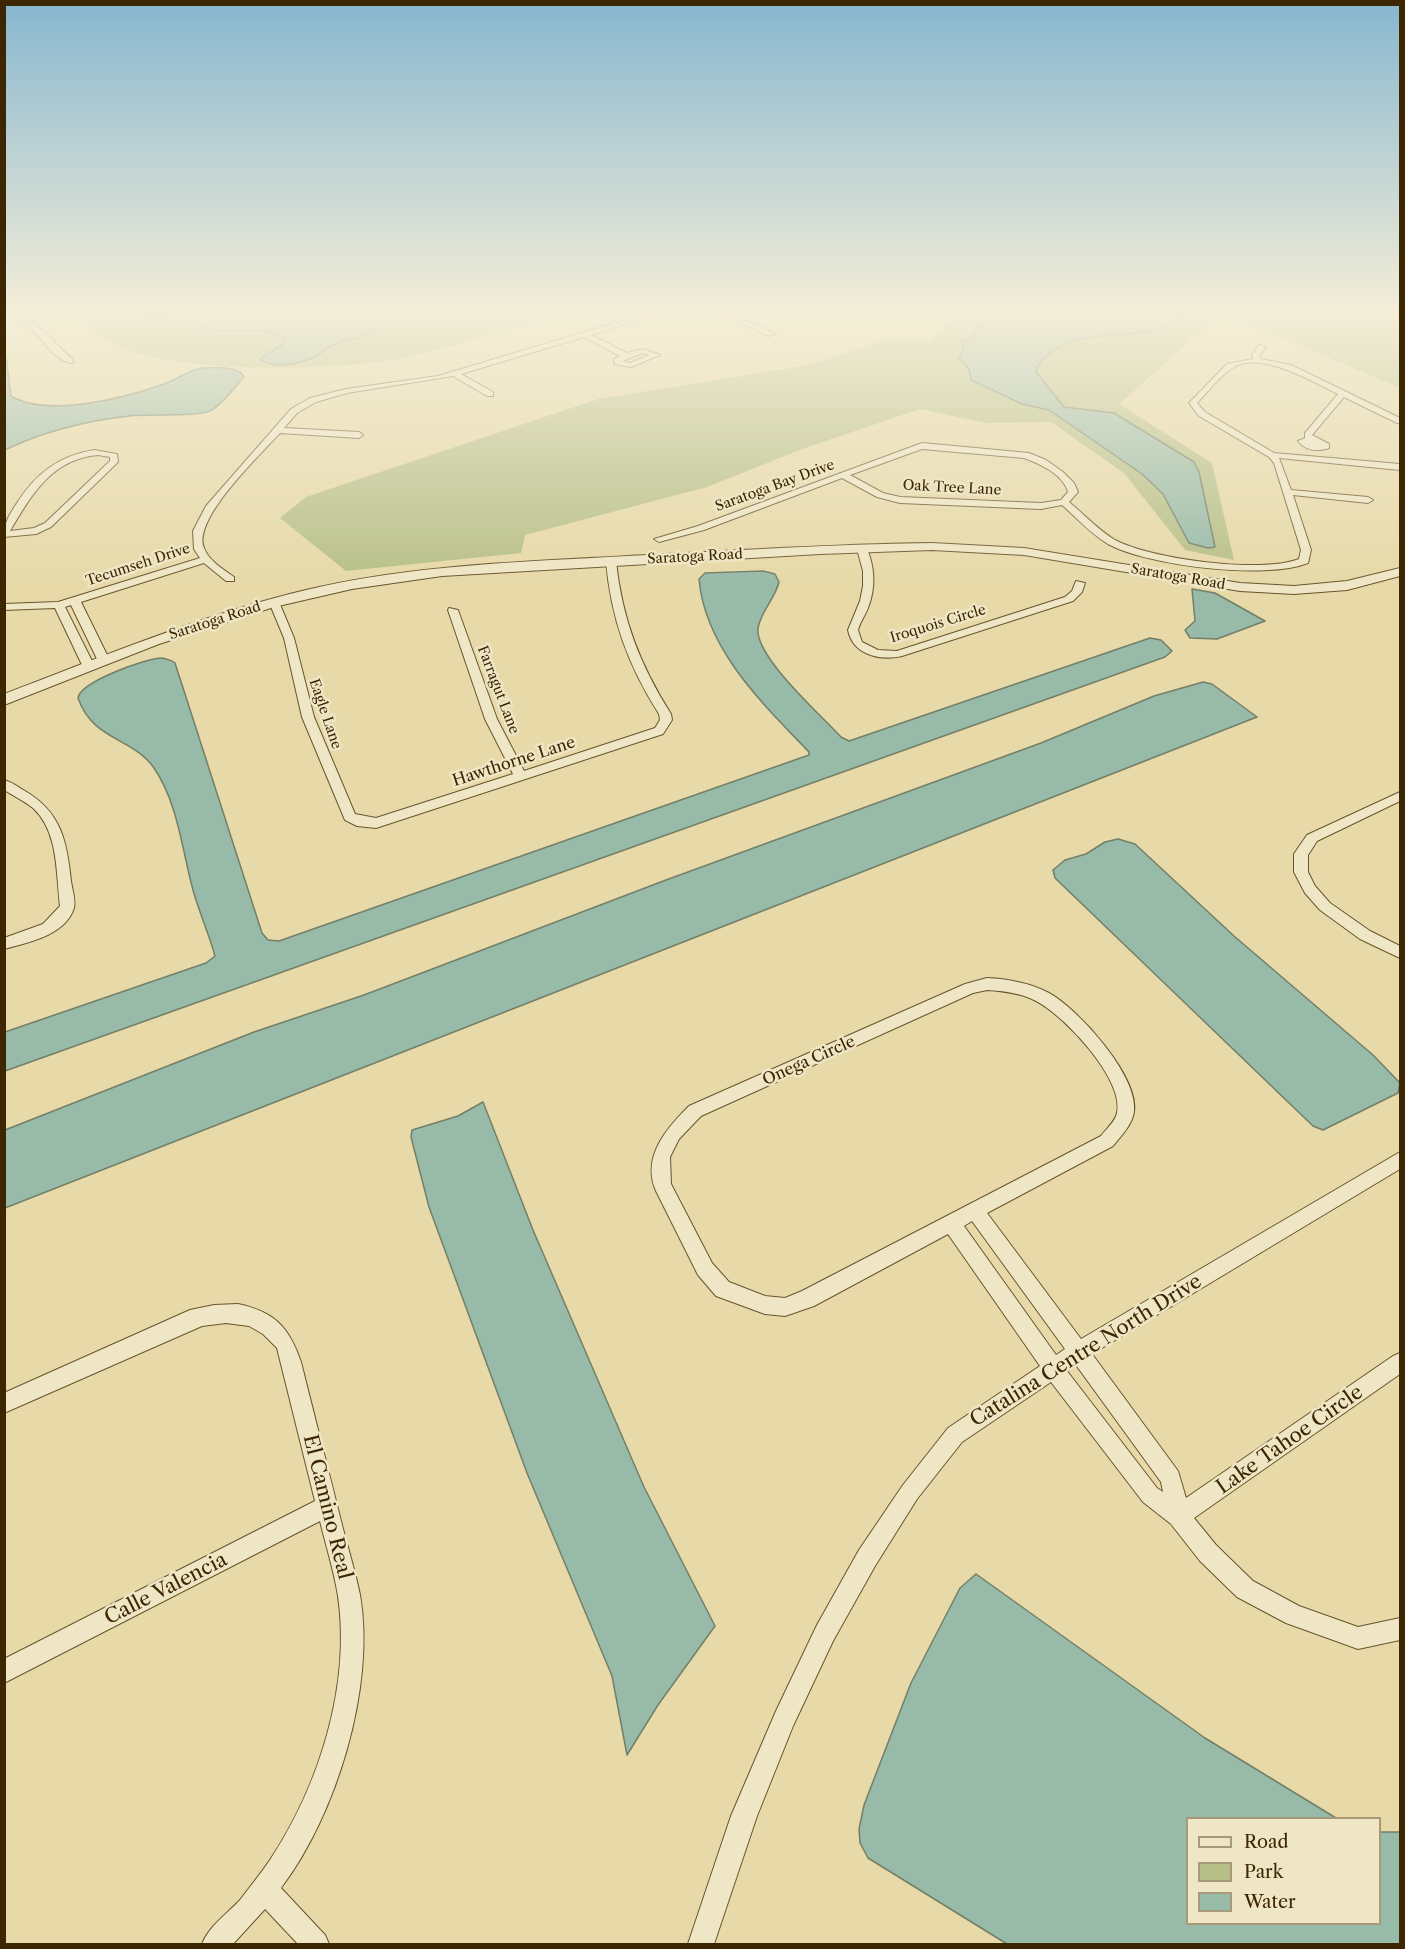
<!DOCTYPE html>
<style>
body{margin:0}
#map{position:relative;width:1405px;height:1949px;overflow:hidden;background:#e7d9a8;font-family:"Libre Caslon Text",serif}
canvas{display:block}
.frame{position:absolute;inset:0;border:6px solid #3d2703;pointer-events:none}
.legend{position:absolute;left:1186px;top:1817px;width:195px;height:108px;box-sizing:border-box;background:#efe6c6;border:2px solid #a89a78;margin:0;padding:8px 10px;list-style:none;font-size:18px;color:#3d2703}
.legend li{display:flex;align-items:center;gap:12px;height:30px}
.legend b{width:30px;border:2px solid #a89a78}
</style>
<div id="map">
<canvas width="1405" height="1949"></canvas>
<div class="frame"></div>
<ul class="legend">
<li><b style="height:8px;background:#efe6c6"></b>Road</li>
<li><b style="height:16px;background:#b6bf88"></b>Park</li>
<li><b style="height:16px;background:#97baa9"></b>Water</li>
</ul>
</div>
<script>
const context = document.querySelector('canvas').getContext('2d');
context.lineJoin = 'round';
function fillPath(path, color) { context.fillStyle = color; context.fill(path, 'evenodd'); }
function stroke(path, color, width, dash) { context.strokeStyle = color; context.lineWidth = width; context.lineCap = dash ? 'butt' : 'round'; context.setLineDash(dash || []); context.stroke(path); }
function label(font, color, halo, rows, align = 'center') {
  context.font = font + ' "Libre Caslon Text",serif'; context.lineWidth = 5; context.setLineDash([]); context.textBaseline = 'middle'; context.strokeStyle = halo; context.fillStyle = color; for (const [text, x, y, turn = 0] of rows) {
    context.save(); context.translate(x, y); context.rotate((+turn || 0) * Math.PI / 180); context.textAlign = isNaN(turn) ? turn : align; if (halo) context.strokeText(text, 0, 0); context.fillText(text, 0, 0); context.restore();
  }
}
fillPath(new Path2D(`
 M 85,314 L 558,314 C 506,328 448,350 396,359 C 331,371 153,376 100,336 C 94,332 89,320 85,314 Z
 M 958,314 L 1221,314 L 1119,404 L 1212,463 L 1234,560 L 1185,550 L 1124,473 L 1051,422 L 986,423 L 920,409 L 802,449 L 707,487 L 525,535 L 521,553 L 346,571 L 280,518 L 306,497 L 598,399 L 809,365 L 890,338 L 929,341 Z
 M 1226,314 L 1400,314 L 1400,388 Z`), '#b6bf88');
const water = new Path2D(`
 M 127,314 L 389,314 C 379,320 380,328 371,333 C 360,340 347,339 335,344 C 327,346 322,353 315,357 C 301,363 273,370 260,359 L 283,344 L 284,339 L 278,334 L 263,331 L 215,331 L 189,323 Z
 M 996,314 L 1184,314 C 1163,347 1088,322 1049,354 C 1043,359 1037,364 1036,372 L 1064,407 L 1114,413 L 1194,462 L 1199,472 L 1215,547 L 1208,548 L 1189,543 L 1163,494 L 1142,474 L 1049,410 L 1022,404 L 971,380 L 969,369 L 959,358 L 964,350 L 962,340 L 971,338 L 980,324 Z
 M 5,348 L 11,396 C 47,418 125,398 164,384 C 176,380 188,370 202,368 C 212,367 240,366 244,377 C 235,387 224,402 212,410 C 201,417 147,414 129,416 C 86,421 44,431 5,450 Z
 M 763,571 L 775,574 L 779,582 C 775,599 761,611 758,628 C 754,656 822,716 841,737 L 849,741 L 1150,638 L 1161,640 L 1172,651 L 1165,657 L 5,1071 L 5,1032 L 206,963 L 215,956 C 209,934 199,912 193,890 C 182,850 178,803 154,768 C 132,737 93,741 78,698 C 80,682 146,658 162,658 C 167,659 171,660 175,663 L 262,933 L 268,940 L 279,941 L 809,755 L 809,752 C 763,704 705,649 699,579 L 705,573 Z
 M 1192,589 L 1215,593 L 1265,621 L 1217,639 L 1190,638 L 1185,630 L 1195,621 Z
 M 1203,682 L 1212,684 L 1257,717 L 5,1208 L 5,1130 L 254,1032 L 364,995 L 666,880 L 1041,743 L 1154,696 Z
 M 1118,839 L 1135,844 L 1234,936 L 1373,1055 L 1400,1083 L 1398,1093 L 1323,1130 L 1313,1126 L 1055,878 L 1053,870 L 1065,860 L 1086,854 L 1105,842 Z
 M 483,1102 L 533,1230 L 644,1487 L 715,1626 L 658,1705 L 627,1755 L 612,1676 L 527,1473 L 429,1207 L 411,1137 L 412,1130 L 458,1116 Z
 M 976,1574 L 1205,1738 L 1336,1818 L 1188,1818 L 1188,1924 L 1380,1924 L 1380,1832 L 1400,1832 L 1400,1944 L 1007,1944 L 868,1858 L 860,1843 L 859,1829 L 864,1805 L 911,1683 L 960,1588 Z`);
fillPath(water, '#97baa9');
stroke(water, '#737f67', 1.5);
const minor = new Path2D(`
 M 10,314 C 36,314 53,345 73,359 L 73,363 C 56,363 41,337 29,327 C 23,322 15,319 10,314 Z
 M 645,314 L 656,314 L 591,335 L 627,353 L 643,349 L 660,355 L 631,367 L 615,364 L 614,359 L 620,356 L 584,337 L 461,374 L 493,392 L 493,396 L 487,396 L 453,376 L 347,393 L 316,402 L 297,413 L 284,428 L 359,432 L 363,435 L 359,438 L 280,433 C 260,455 192,519 204,548 C 209,561 223,569 234,577 L 234,581 L 226,581 L 204,563 L 81,602 L 110,661 L 108,663 L 100,663 L 98,661 L 71,605 L 65,607 L 95,667 L 93,669 L 85,669 L 83,667 L 55,608 L 4,610 L 4,604 L 58,602 L 200,558 L 194,549 L 193,531 L 206,506 L 291,409 L 310,398 L 346,389 L 438,376 ZM 643,353 L 649,355 L 630,363 L 622,361 Z
 M 722,314 L 732,314 L 776,334 L 769,336 Z
 M 1259,345 L 1266,347 L 1260,355 L 1261,359 L 1291,365 L 1400,418 L 1400,423 L 1397,423 L 1344,397 L 1312,435 L 1329,444 L 1329,448 C 1317,452 1306,451 1298,441 L 1305,438 L 1305,433 L 1338,394 C 1313,382 1262,351 1234,367 C 1220,375 1208,392 1197,403 L 1205,412 L 1274,453 L 1400,464 L 1400,470 L 1279,458 L 1291,490 L 1368,497 L 1373,500 L 1368,503 L 1293,495 L 1311,550 L 1308,563 C 1266,580 1148,566 1108,544 C 1091,534 1077,518 1062,505 L 1041,509 L 900,503 L 877,497 L 842,478 L 704,530 L 659,542 L 654,539 L 698,526 L 922,443 L 1029,453 L 1046,460 L 1063,472 L 1074,483 L 1078,492 L 1069,502 C 1084,514 1098,530 1115,540 C 1150,559 1262,574 1299,559 L 1301,550 L 1274,463 L 1269,457 L 1199,416 L 1189,403 L 1227,364 L 1253,359 L 1252,355 ZM 922,449 L 1024,458 C 1040,464 1063,474 1068,492 L 1061,500 L 1041,503 L 900,497 L 883,493 L 850,475 Z
 M 94,450 L 117,454 L 118,462 L 51,527 L 36,534 L 4,537 C 4,523 9,515 17,503 C 36,473 59,456 94,450 ZM 98,455 L 110,457 L 110,461 L 45,523 L 34,528 L 10,531 C 32,494 52,459 98,455 Z
 M 862,546 L 866,547 C 875,566 876,588 868,608 C 865,616 860,622 858,630 L 862,642 L 878,650 L 897,651 L 1065,597 L 1072,591 L 1076,581 L 1085,583 L 1082,592 L 1073,601 L 902,656 C 880,661 853,655 848,630 L 860,601 L 863,586 L 863,571 L 857,549 Z
 M 611,558 L 616,561 C 622,619 640,665 671,714 L 672,720 L 663,734 L 376,828 L 357,826 L 345,820 L 302,717 L 284,638 L 269,602 L 270,600 L 279,602 L 294,638 L 314,717 L 355,814 L 376,818 L 513,774 L 485,719 L 448,610 L 449,608 L 458,610 L 497,719 L 524,771 L 655,728 L 660,720 L 659,714 C 628,665 611,619 606,561 Z
 M 4,780 C 12,782 18,787 25,791 C 61,812 67,841 71,881 C 72,888 76,901 74,908 C 66,935 27,943 4,949 L 4,938 L 43,924 L 60,906 C 56,874 59,832 33,808 C 24,801 14,796 4,790 Z
 M 1400,792 L 1400,801 L 1317,841 L 1308,855 L 1308,872 L 1315,886 L 1330,903 L 1370,931 L 1400,946 L 1400,958 L 1360,939 L 1320,910 L 1305,893 L 1294,872 L 1294,854 L 1307,835 Z
 M 987,978 C 1008,979 1030,983 1049,993 C 1078,1009 1139,1076 1134,1112 C 1132,1125 1121,1136 1113,1146 L 987,1213 L 1081,1339 L 1400,1152 L 1400,1169 L 1092,1354 L 1178,1471 L 1186,1498 L 1393,1356 L 1400,1353 L 1400,1374 L 1194,1518 L 1216,1545 L 1253,1581 L 1299,1606 L 1358,1627 L 1400,1618 L 1400,1640 L 1358,1649 L 1286,1623 L 1237,1597 L 1200,1561 L 1171,1524 L 1143,1502 L 1051,1382 L 962,1442 L 917,1499 L 875,1566 L 833,1641 L 793,1726 L 757,1816 L 714,1944 L 688,1944 L 731,1816 L 776,1711 L 817,1625 L 859,1550 L 903,1485 L 948,1428 L 1040,1366 L 948,1234 L 814,1306 L 785,1316 L 765,1314 L 716,1296 L 698,1275 L 656,1191 C 641,1157 667,1128 689,1106 L 965,984 ZM 987,990 C 1004,991 1021,993 1036,1001 C 1064,1015 1125,1080 1117,1113 C 1115,1122 1106,1129 1101,1136 L 802,1291 L 785,1298 L 765,1296 L 729,1282 L 712,1263 L 671,1184 L 670,1157 L 679,1139 L 701,1116 L 973,993 ZM 972,1221 L 1065,1349 L 1056,1355 L 964,1226 ZM 1076,1365 L 1161,1482 L 1163,1492 L 1157,1488 L 1067,1371 Z
 M 238,1304 C 275,1312 289,1327 301,1362 C 314,1415 328,1468 341,1521 C 347,1545 355,1570 360,1595 C 376,1686 336,1816 281,1888 L 325,1935 L 329,1944 L 298,1944 L 265,1909 L 233,1944 L 202,1944 C 209,1926 227,1914 240,1900 C 250,1887 261,1873 270,1860 C 319,1786 351,1686 338,1596 C 334,1571 326,1546 320,1521 L 4,1683 L 4,1659 L 315,1501 L 277,1348 L 263,1334 L 249,1326 L 226,1323 L 202,1326 L 4,1413 L 4,1393 L 190,1310 L 214,1305 Z`);
const tertiary = new Path2D(`
 M 932,543 L 1024,548 L 1240,583 L 1294,586 L 1347,581 L 1400,568 L 1400,576 L 1347,590 L 1294,594 L 1240,591 L 1024,555 L 932,550 L 820,554 L 442,576 L 352,589 L 274,607 L 159,644 L 4,705 L 4,694 C 104,656 202,615 306,590 C 411,565 520,562 628,556 C 729,551 831,544 932,543 Z`);
stroke(minor, '#68542c', 2);
stroke(tertiary, '#68542c', 2);
fillPath(minor, '#efe6c6');
fillPath(tertiary, '#efe6c6');
const sky = context.createLinearGradient(0, 0, 0, 587);
sky.addColorStop(0, '#87b6cf');
sky.addColorStop(0.53, '#f4eed8');
sky.addColorStop(1, '#f4eed800');
context.fillStyle = sky;
context.fillRect(0, 0, 1405, 587);
label('14px', '#3d2703', '#efe6c6', [
 ["Saratoga Bay Drive",775,486,-20],
 ["Oak Tree Lane",952,488,3],
 ["Saratoga Road",695,557,-3],
 ["Tecumseh Drive",138,565,-18],
 ["Saratoga Road",1178,577,10],
 ["Saratoga Road",215,621,-18],
 ["Iroquois Circle",938,624,-17],
 ["Farragut Lane",498,690,69],
 ["Eagle Lane",325,714,71]
]);
label('16px', '#3d2703', '#efe6c6', [
 ["Hawthorne Lane",514,762,-18],
 ["Onega Circle",809,1061,-24]
]);
label('20px', '#3d2703', '#efe6c6', [
 ["Catalina Centre North Drive",1086,1351,-32],
 ["Lake Tahoe Circle",1290,1440,-35],
 ["El Camino Real",327,1507,76],
 ["Calle Valencia",166,1589,-27]
]);
</script>
